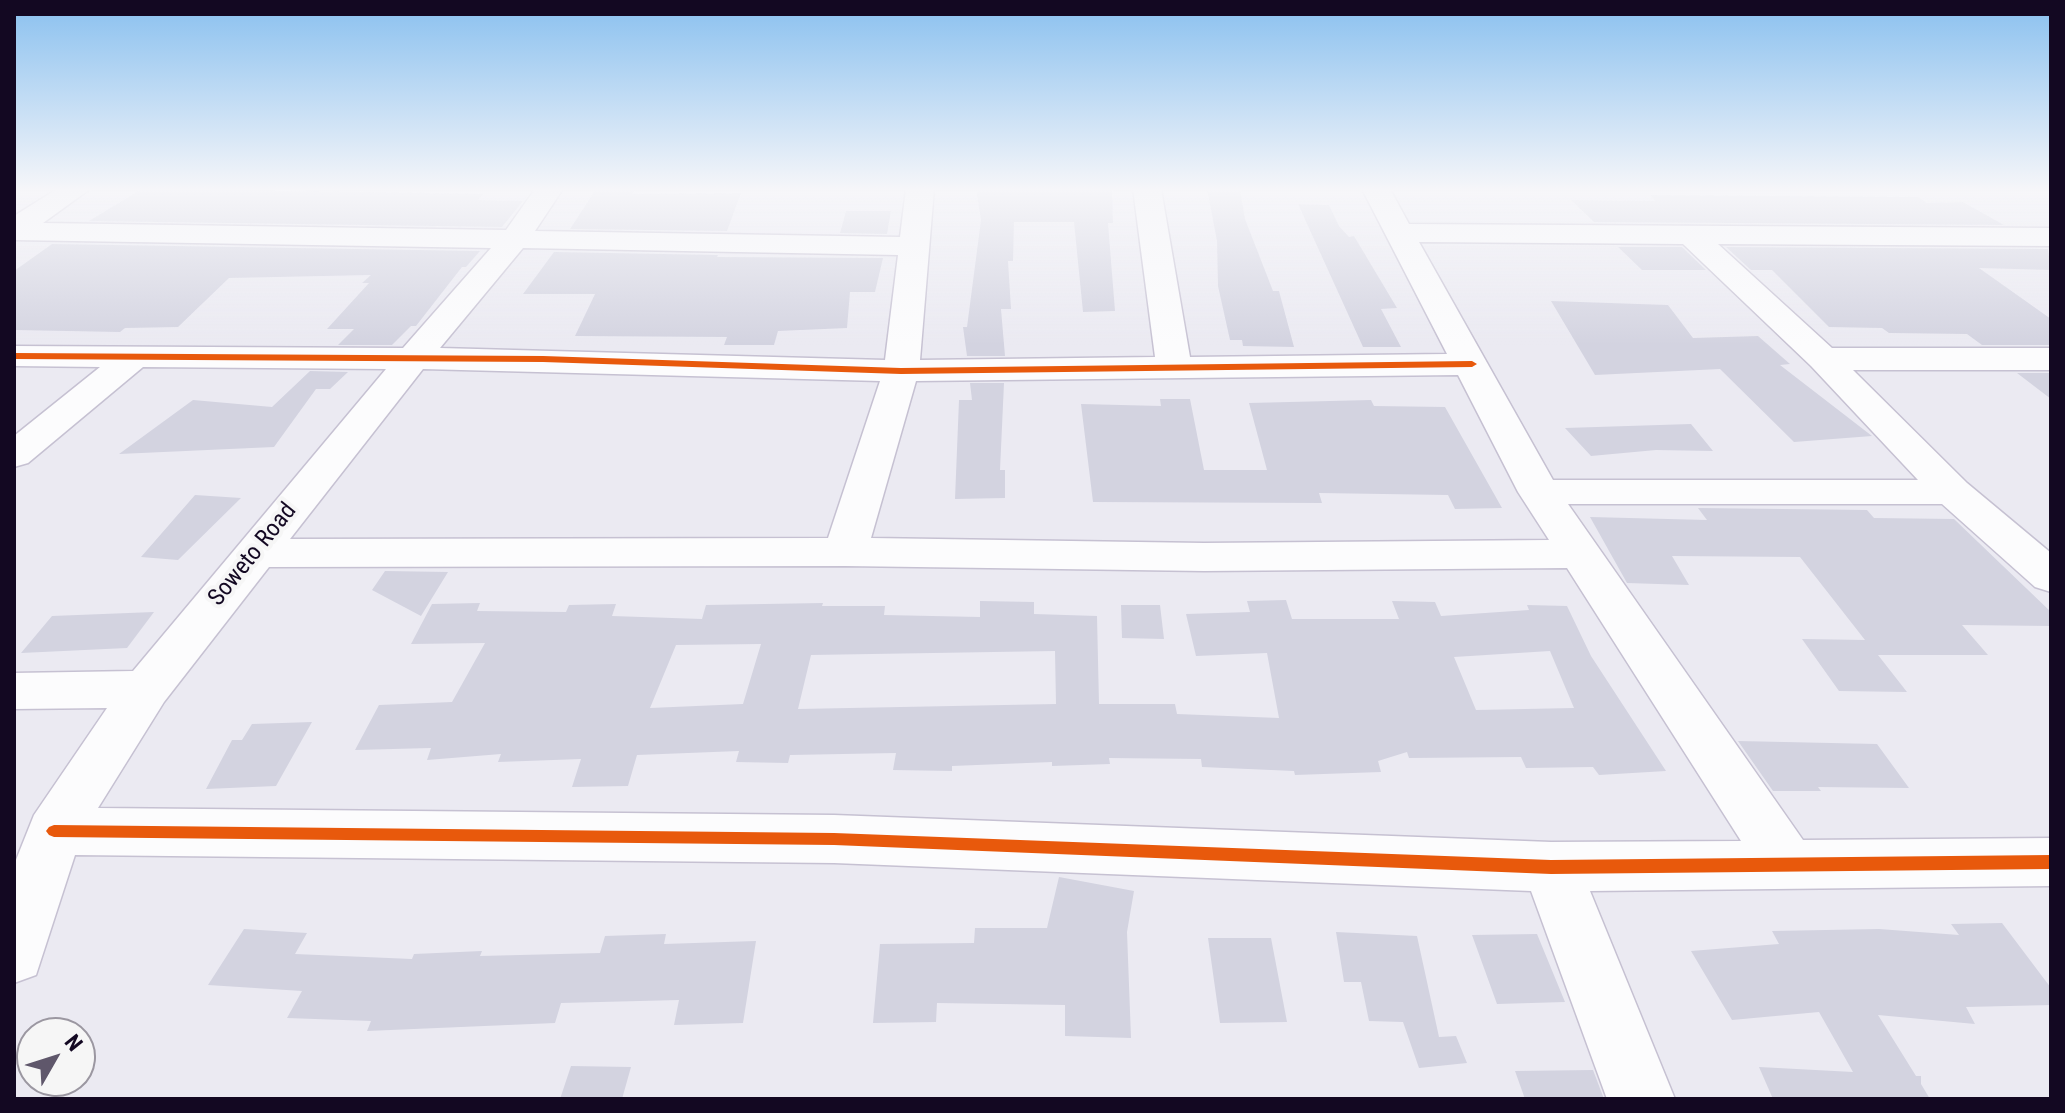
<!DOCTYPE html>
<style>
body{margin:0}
#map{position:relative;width:2065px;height:1113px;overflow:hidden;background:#ebeaf2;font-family:"Roboto Condensed",sans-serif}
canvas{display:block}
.frame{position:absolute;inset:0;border:16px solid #130822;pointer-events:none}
.north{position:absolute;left:16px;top:1017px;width:80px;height:80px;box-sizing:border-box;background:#f6f6f6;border:2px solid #9b97a1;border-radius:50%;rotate:51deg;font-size:22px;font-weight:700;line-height:32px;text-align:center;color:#130822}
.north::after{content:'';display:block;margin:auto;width:28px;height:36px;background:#5f576b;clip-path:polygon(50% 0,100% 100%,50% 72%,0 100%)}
</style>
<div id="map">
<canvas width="2065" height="1113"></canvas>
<div class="frame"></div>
<div class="north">N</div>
</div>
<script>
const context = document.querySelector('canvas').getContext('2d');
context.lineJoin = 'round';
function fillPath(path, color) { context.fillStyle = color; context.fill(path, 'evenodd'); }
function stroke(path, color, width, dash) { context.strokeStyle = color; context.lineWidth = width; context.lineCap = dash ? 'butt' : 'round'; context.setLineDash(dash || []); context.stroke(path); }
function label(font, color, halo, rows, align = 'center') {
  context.font = font + ' "Roboto Condensed",sans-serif'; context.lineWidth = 8; context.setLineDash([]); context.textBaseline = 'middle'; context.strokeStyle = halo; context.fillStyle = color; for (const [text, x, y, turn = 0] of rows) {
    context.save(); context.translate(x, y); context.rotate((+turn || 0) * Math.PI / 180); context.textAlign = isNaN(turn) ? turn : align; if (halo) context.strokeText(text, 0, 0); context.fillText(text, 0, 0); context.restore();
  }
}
fillPath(new Path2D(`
 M 193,189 L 483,194 L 478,200 L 523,201 L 502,227 L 89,221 L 140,190 Z
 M 596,189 L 636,189 L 632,194 L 741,193 L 727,231 L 570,229 Z
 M 976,189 L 1112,189 L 1113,223 L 1108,223 L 1115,311 L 1083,312 L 1074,222 L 1014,222 L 1013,261 L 1008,261 L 1011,309 L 1001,309 L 1005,356 L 967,356 L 963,327 L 967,327 L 981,220 Z
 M 1207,189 L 1240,189 L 1245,219 L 1273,291 L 1279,291 L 1294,347 L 1243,346 L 1242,340 L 1230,340 L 1218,286 L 1217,241 Z
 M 1650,195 L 1918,197 L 1927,203 L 1963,202 L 2004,225 L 1594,222 L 1571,200 L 1655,201 Z
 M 1298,204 L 1329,205 L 1339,226 L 1349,237 L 1354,236 L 1397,308 L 1381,309 L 1401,347 L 1363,347 Z
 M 846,211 L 891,211 L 887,234 L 840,233 Z
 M 52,244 L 480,251 L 466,267 L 462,267 L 416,326 L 411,326 L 392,345 L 338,345 L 354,329 L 327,329 L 369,283 L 362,283 L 371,275 L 229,278 L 178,327 L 125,328 L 120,332 L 14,330 L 14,271 Z
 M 1618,247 L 1682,247 L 1706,270 L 1642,270 Z
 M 1726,247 L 2048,249 L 2051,270 L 1979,268 L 2051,319 L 2051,345 L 1982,345 L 1967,334 L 1889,333 L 1882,328 L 1829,327 L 1772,270 L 1751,270 Z
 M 554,252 L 718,255 L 717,257 L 883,258 L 875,292 L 850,292 L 847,328 L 778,331 L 774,345 L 724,345 L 727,337 L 575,336 L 595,294 L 523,294 Z
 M 1551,301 L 1668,305 L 1693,338 L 1758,336 L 1790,364 L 1780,365 L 1872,436 L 1794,442 L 1720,369 L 1595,375 Z
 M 310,371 L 348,372 L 330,389 L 316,389 L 274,447 L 119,454 L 193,400 L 272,407 Z
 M 2017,373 L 2051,373 L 2051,399 Z
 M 970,383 L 1004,383 L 1000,470 L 1005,470 L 1005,498 L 955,499 L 959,400 L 972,400 Z
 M 1160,399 L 1190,399 L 1204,470 L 1267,470 L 1249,403 L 1371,400 L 1374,406 L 1445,407 L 1502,508 L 1455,509 L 1448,495 L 1319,493 L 1322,503 L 1093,502 L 1081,404 L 1161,406 Z
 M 1691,424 L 1713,451 L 1656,450 L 1591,456 L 1565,428 Z
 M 195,495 L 241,498 L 178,560 L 141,557 Z
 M 1698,508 L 1867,510 L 1874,518 L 1954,519 L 2051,612 L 2051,626 L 1962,625 L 1988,655 L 1878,655 L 1907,692 L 1839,691 L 1802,639 L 1865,640 L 1800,557 L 1672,556 L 1689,585 L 1627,583 L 1590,517 L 1707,520 Z
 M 385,571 L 448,572 L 421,616 L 372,590 Z
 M 1286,600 L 1292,619 L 1399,619 L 1392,601 L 1435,602 L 1441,616 L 1529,610 L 1527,605 L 1567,606 L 1591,656 L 1666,771 L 1599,775 L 1593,767 L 1526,768 L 1521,757 L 1409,758 L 1407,752 L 1378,761 L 1381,772 L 1295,775 L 1294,771 L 1202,767 L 1201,759 L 1109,758 L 1110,764 L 1052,766 L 1052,762 L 952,766 L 952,771 L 893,770 L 896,753 L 790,755 L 788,763 L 736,762 L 739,751 L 637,755 L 628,786 L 572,787 L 581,759 L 498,762 L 501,754 L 427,760 L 431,748 L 355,750 L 379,705 L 452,702 L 485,643 L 411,644 L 432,604 L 480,603 L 477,611 L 566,612 L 569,605 L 616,604 L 612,616 L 702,619 L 706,605 L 823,603 L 822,606 L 885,606 L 884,615 L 980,617 L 980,601 L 1034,602 L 1034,614 L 1097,616 L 1099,704 L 1175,704 L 1177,714 L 1279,718 L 1267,653 L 1196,656 L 1186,614 L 1250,612 L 1247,601 ZM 761,644 L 743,704 L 650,708 L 676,645 ZM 1055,651 L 1056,704 L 798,709 L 811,655 ZM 1550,651 L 1574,708 L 1476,710 L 1454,657 Z
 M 1121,605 L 1160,605 L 1164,639 L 1122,638 Z
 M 154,612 L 127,648 L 21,653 L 52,616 Z
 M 312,722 L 276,786 L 206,789 L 232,740 L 242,740 L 252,724 Z
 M 1738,741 L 1877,744 L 1909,788 L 1818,787 L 1821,791 L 1773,791 Z
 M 1059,877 L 1134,891 L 1127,932 L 1131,1038 L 1065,1036 L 1065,1005 L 937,1003 L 936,1022 L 873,1023 L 880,944 L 974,943 L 975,928 L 1047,928 Z
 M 2002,923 L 2051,988 L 2051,1005 L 1966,1007 L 1975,1024 L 1878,1015 L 1916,1076 L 1921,1076 L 1921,1084 L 1930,1099 L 1773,1099 L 1759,1067 L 1853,1072 L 1819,1012 L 1732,1020 L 1691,951 L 1779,944 L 1772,931 L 1879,929 L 1959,935 L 1951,924 Z
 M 244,929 L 307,933 L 295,954 L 412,959 L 414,954 L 482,951 L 480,956 L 600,953 L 605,936 L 666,934 L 664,944 L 756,941 L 743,1023 L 674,1025 L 679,1000 L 561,1003 L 555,1023 L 367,1031 L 371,1021 L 287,1018 L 302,991 L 208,985 Z
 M 1336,932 L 1417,936 L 1439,1037 L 1456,1036 L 1467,1063 L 1419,1068 L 1403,1022 L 1369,1021 L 1361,982 L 1344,982 Z
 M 1537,934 L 1565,1002 L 1497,1004 L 1472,935 Z
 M 1208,938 L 1271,938 L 1287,1022 L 1220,1023 Z
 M 571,1066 L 631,1067 L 622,1099 L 560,1099 Z
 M 1593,1070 L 1604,1099 L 1525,1099 L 1515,1071 Z`), '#d3d3e0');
const minor = new Path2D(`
 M 57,189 L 90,189 L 43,223 L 506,230 L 535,189 L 563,189 L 535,231 L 900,237 L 906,189 L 934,189 L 920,360 L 1155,357 L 1133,189 L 1161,189 L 1190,357 L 1447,354 L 1362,189 L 1390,189 L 1409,224 L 2051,228 L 2051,246 L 1718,244 L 1832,348 L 2051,348 L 2051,370 L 1853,370 L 1967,483 L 2051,553 L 2051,592 L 2035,587 L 1942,504 L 1568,504 L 1803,840 L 2051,838 L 2051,886 L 1590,891 L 1675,1099 L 1607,1099 L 1531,891 L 834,863 L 75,855 L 36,975 L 14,983 L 14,865 L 34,815 L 107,708 L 14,709 L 14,673 L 133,671 L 386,369 L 143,367 L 28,463 L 14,467 L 14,436 L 100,367 L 14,366 L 14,346 L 403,348 L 491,248 L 14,240 L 14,216 ZM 1419,242 L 1683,244 L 1811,366 L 1918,480 L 1553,480 ZM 523,248 L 898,255 L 885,360 L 440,348 ZM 423,369 L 880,381 L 828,538 L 290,539 ZM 1458,375 L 1518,492 L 1549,540 L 1204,543 L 871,538 L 916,381 ZM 845,566 L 1204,571 L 1567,568 L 1741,841 L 1551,842 L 834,815 L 98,808 L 164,702 L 269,567 Z`);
stroke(minor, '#c6c1d2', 3);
fillPath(minor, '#fcfcfd');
fillPath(new Path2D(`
 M 14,353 L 543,356 L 901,368 L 1472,361 L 1477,364 L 1472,367 L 901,374 L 543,362 L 14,359 Z
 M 54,825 L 834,833 L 1551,860 L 2051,855 L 2051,869 L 1551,874 L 834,845 L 54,837 L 49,835 L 46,831 L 49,827 Z`), '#e8590c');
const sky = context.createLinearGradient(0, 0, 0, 345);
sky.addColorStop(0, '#89c0ef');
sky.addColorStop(0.55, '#f6f6f9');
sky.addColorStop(1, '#f6f6f900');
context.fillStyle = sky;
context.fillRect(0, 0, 2065, 345);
label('24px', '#130822', '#f6f6f6', [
 ["Soweto Road",253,555,-51]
]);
</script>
